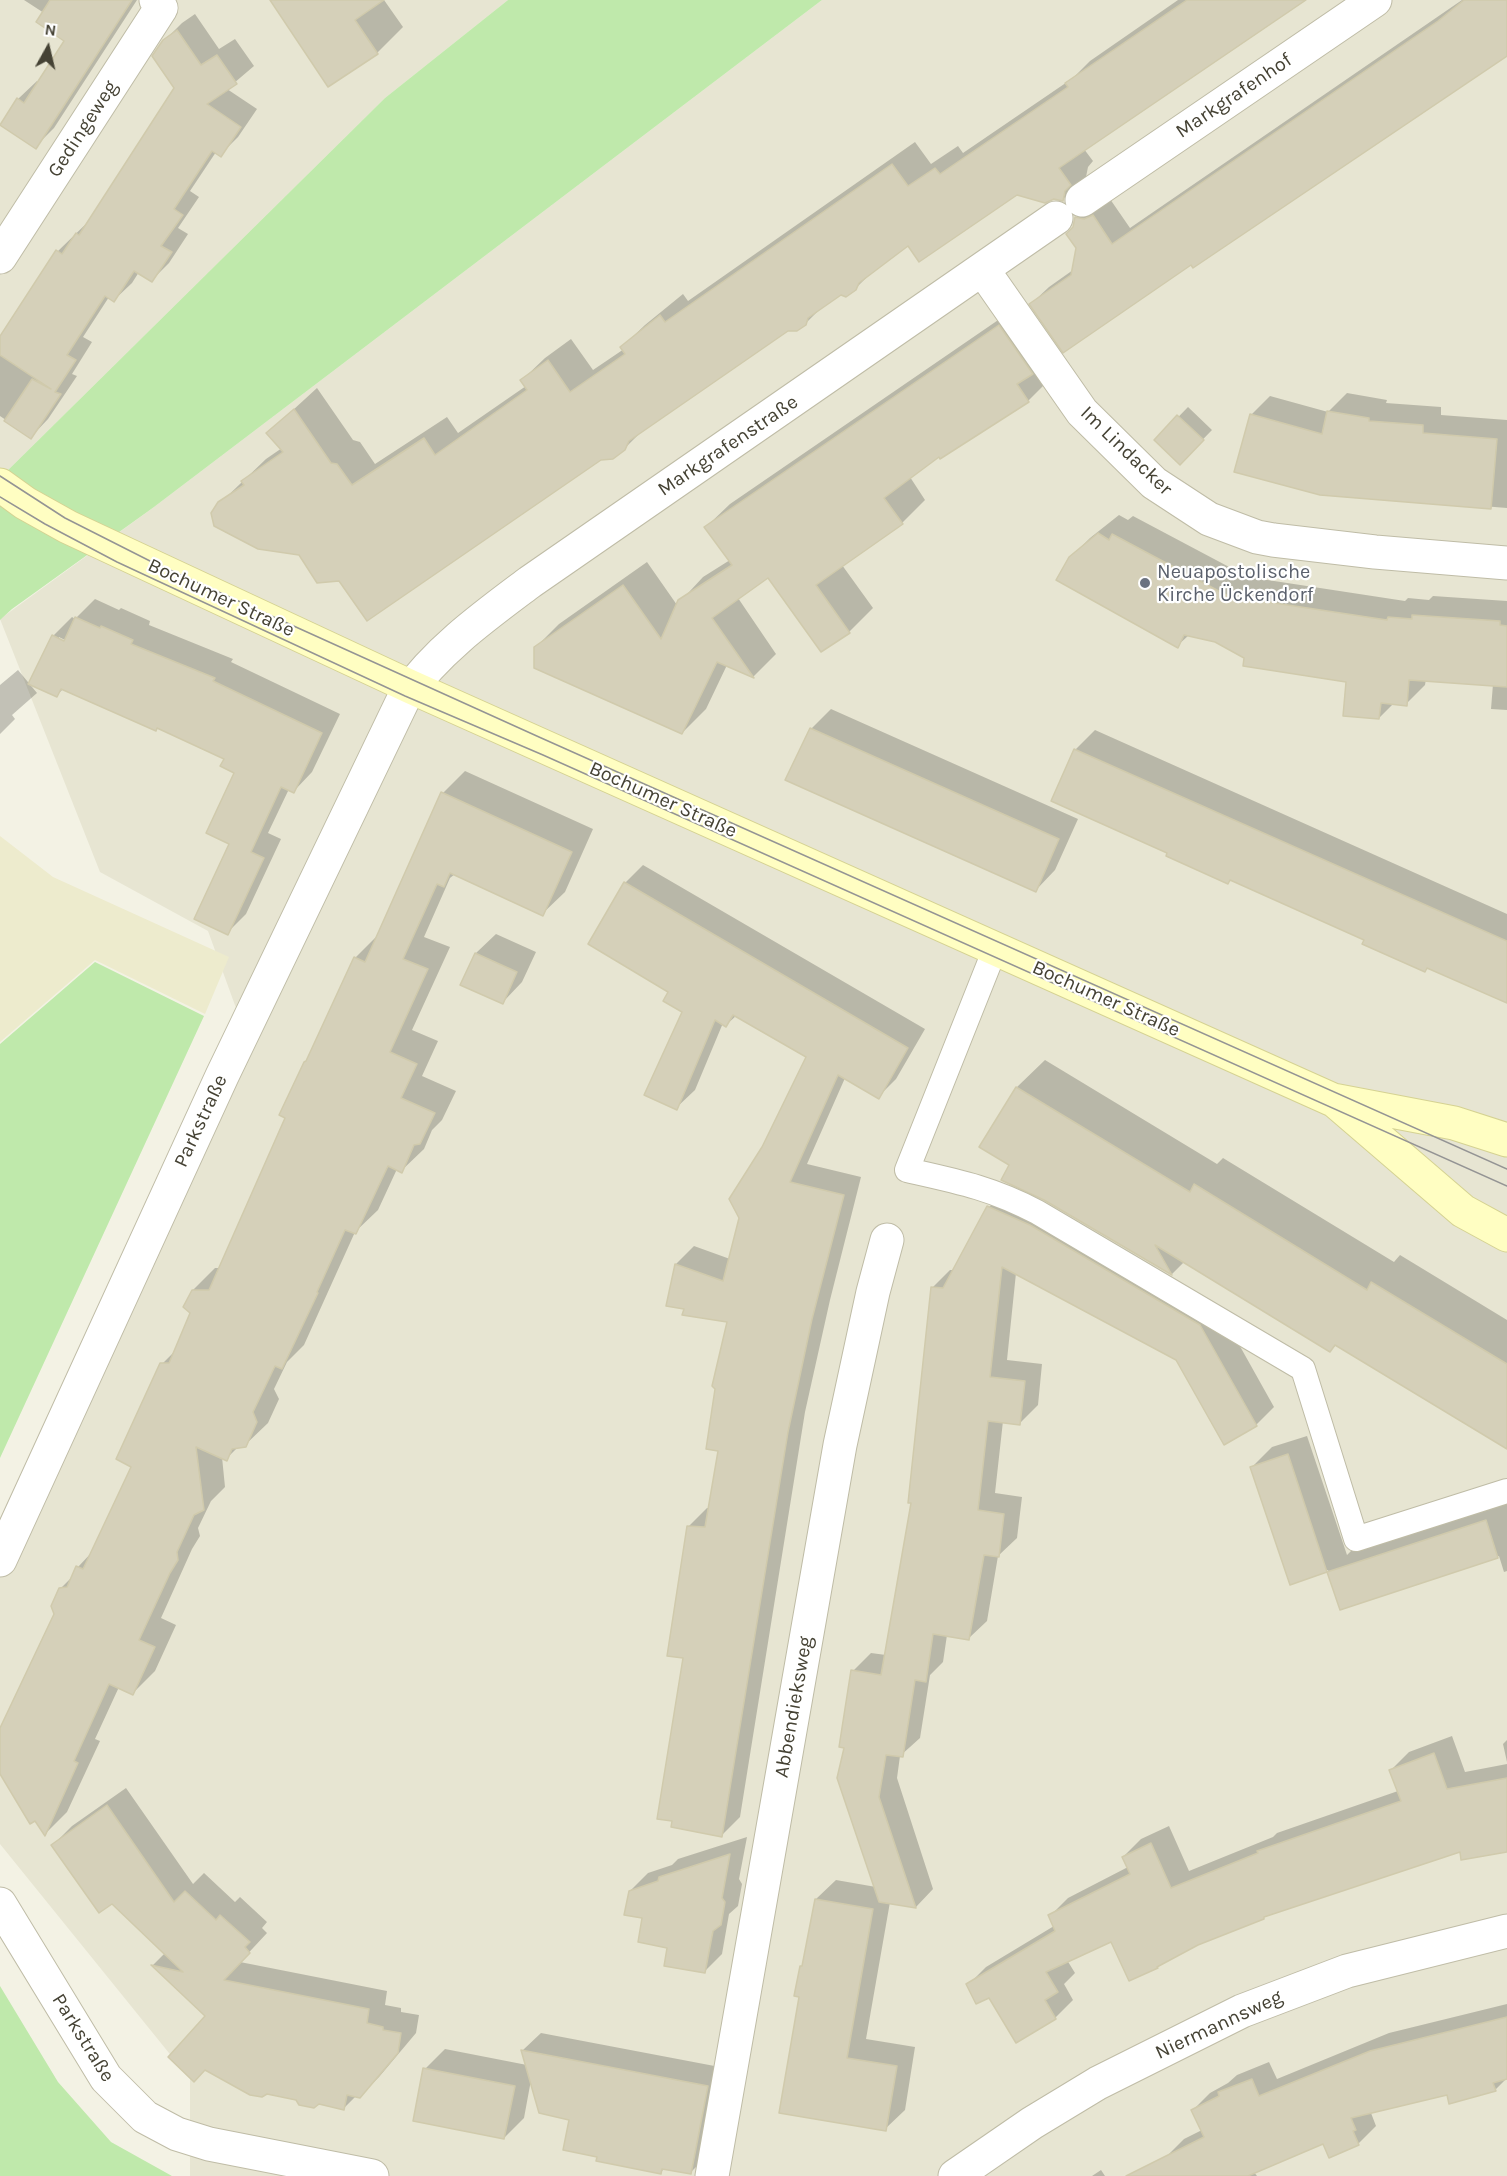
<!DOCTYPE html>
<meta charset="utf-8">
<style>
body{margin:0}
#map{position:relative;width:1507px;height:2176px;overflow:hidden;background:#f3f2e4;font-family:Karla,sans-serif}
canvas{display:block}
.north{position:absolute;left:18px;top:18px;width:60px;height:60px;-webkit-text-stroke:4px #fff;paint-order:stroke;rotate:8deg;font-size:16px;font-weight:700;line-height:24px;text-align:center;color:#454234}
.north::after{content:'';display:block;margin:auto;width:21px;height:27px;background:#454234;clip-path:polygon(50% 0,100% 100%,50% 72%,0 100%)}
</style>
<div id="map">
<canvas width="1507" height="2176"></canvas>
<div class="north">N</div>
</div>
<script>
const context = document.querySelector('canvas').getContext('2d');
context.lineJoin = 'round';
function fillPath(path, color) { context.fillStyle = color; context.fill(path, 'evenodd'); }
function stroke(path, color, width, dash) { context.strokeStyle = color; context.lineWidth = width; context.lineCap = dash ? 'butt' : 'round'; context.setLineDash(dash || []); context.stroke(path); }
function label(font, color, halo, rows, align = 'center') {
  context.font = font + ' Karla,sans-serif'; context.lineWidth = 4.5; context.setLineDash([]); context.textBaseline = 'middle'; context.strokeStyle = halo; context.fillStyle = color; for (const [text, x, y, turn = 0] of rows) {
    context.save(); context.translate(x, y); context.rotate((+turn || 0) * Math.PI / 180); context.textAlign = isNaN(turn) ? turn : align; if (halo) context.strokeText(text, 0, 0); context.fillText(text, 0, 0); context.restore();
  }
}
fillPath(new Path2D(`
 M 0,0 L 508,0 L 385,98 L 0,478 Z
 M 822,0 L 1507,0 L 1507,2176 L 190,2176 L 190,2079 L 0,1844 L 0,1547 L 240,1019 L 208,931 L 100,872 L 0,619 L 154,507 Z`), '#e7e5d2');
fillPath(new Path2D(`
 M 0,836 L 53,877 L 229,957 L 205,1014 L 95,960 L 0,1042 Z`), '#edebcd');
fillPath(new Path2D(`
 M 508,0 L 822,0 L 154,507 L 12,609 L 0,620 L 0,478 L 385,98 Z
 M 95,962 L 204,1016 L 0,1458 L 0,1044 Z
 M 0,1986 L 58,2082 L 111,2142 L 172,2176 L 0,2176 Z`), '#bfe9ab');
fillPath(new Path2D(`
 M 24,0 L 137,0 L 54,128 L 35,147 L 18,99 L 37,81 L 39,83 L 66,41 L 44,13 Z
 M 272,0 L 384,0 L 403,27 L 377,53 Z
 M 1178,0 L 1304,0 L 1084,149 L 1093,161 L 1088,167 L 1086,177 L 1063,199 L 1016,193 L 909,244 L 873,271 L 855,289 L 841,293 L 823,306 L 805,324 L 787,330 L 646,427 L 624,449 L 601,458 L 340,580 L 299,554 L 215,508 L 266,459 L 282,448 L 268,433 L 317,388 L 353,440 L 360,442 L 375,464 L 447,417 L 458,433 L 526,386 L 522,380 L 545,358 L 571,339 L 593,370 L 624,349 L 622,347 L 645,325 L 683,294 L 688,301 L 915,142 L 931,164 L 958,146 L 963,153 L 1073,78 L 1090,61 Z
 M 1462,0 L 1507,0 L 1507,54 L 1191,263 L 1031,304 L 1049,287 L 1073,270 L 1078,248 L 1074,227 L 1076,218 L 1094,200 L 1110,199 L 1130,228 Z
 M 195,14 L 219,49 L 235,39 L 254,66 L 227,89 L 257,109 L 238,137 L 220,155 L 216,152 L 190,191 L 199,197 L 178,228 L 188,234 L 169,263 L 151,281 L 139,272 L 132,283 L 114,300 L 109,297 L 83,337 L 92,342 L 72,374 L 77,376 L 48,419 L 31,437 L 0,416 L 0,351 L 58,251 L 89,221 L 176,88 L 164,41 L 182,23 Z
 M 1023,303 L 1052,377 L 1028,401 L 941,457 L 939,455 L 910,477 L 925,500 L 902,523 L 842,565 L 873,608 L 849,632 L 821,650 L 768,576 L 738,598 L 776,654 L 753,677 L 727,665 L 706,709 L 682,733 L 535,648 L 559,624 L 647,562 L 677,605 L 703,577 L 730,560 L 706,527 L 730,504 Z
 M 1347,393 L 1387,400 L 1386,403 L 1441,407 L 1441,415 L 1507,420 L 1507,508 L 1320,493 L 1251,415 L 1270,396 L 1328,412 Z
 M 1188,407 L 1212,430 L 1180,463 L 1156,440 Z
 M 1119,515 L 1128,520 L 1133,516 L 1248,577 L 1405,601 L 1408,598 L 1429,600 L 1433,596 L 1507,601 L 1507,710 L 1491,709 L 1493,684 L 1426,679 L 1425,685 L 1406,704 L 1394,703 L 1379,718 L 1348,681 L 1246,657 L 1216,641 L 1189,635 L 1177,646 L 1070,558 L 1090,538 Z
 M 95,599 L 119,610 L 121,608 L 150,621 L 149,625 L 233,659 L 231,662 L 340,714 L 312,772 L 294,791 L 289,789 L 268,833 L 281,839 L 246,914 L 227,933 L 236,772 L 226,758 L 158,727 L 156,729 L 64,688 L 57,695 L 53,636 L 72,617 L 75,619 ZM 59,637 L 71,643 L 59,640 Z
 M 18,670 L 37,693 L 12,715 L 15,719 L 0,734 L 0,685 Z
 M 831,709 L 1078,819 L 1055,870 L 1036,890 L 787,779 L 812,728 Z
 M 1095,730 L 1507,914 L 1507,1002 L 1231,879 L 1228,882 L 1169,852 L 1075,750 Z
 M 465,771 L 593,829 L 565,892 L 542,914 L 455,874 L 450,878 L 424,937 L 450,947 L 412,1030 L 438,1041 L 422,1076 L 456,1091 L 442,1120 L 432,1130 L 424,1149 L 401,1171 L 397,1169 L 378,1210 L 355,1232 L 304,1345 L 287,1362 L 274,1389 L 279,1399 L 268,1423 L 245,1445 L 239,1446 L 226,1459 L 222,1457 L 225,1487 L 211,1501 L 198,1528 L 200,1536 L 192,1549 L 161,1618 L 176,1625 L 155,1671 L 133,1693 L 119,1687 L 95,1739 L 100,1741 L 67,1812 L 46,1833 L 0,1771 L 0,1732 L 56,1614 L 60,1589 L 73,1576 L 78,1567 L 94,1550 L 133,1466 L 162,1364 L 177,1349 L 191,1313 L 193,1290 L 215,1268 L 220,1268 L 287,1118 L 309,1059 L 355,958 L 378,935 L 443,793 Z
 M 643,865 L 925,1029 L 896,1079 L 878,1097 L 845,1078 L 807,1164 L 861,1177 L 830,1300 L 805,1412 L 740,1817 L 722,1835 L 684,1657 L 689,1526 L 707,1508 L 710,1508 L 720,1450 L 729,1320 L 685,1308 L 676,1264 L 694,1246 L 730,1259 L 808,1056 L 737,1015 L 726,1025 L 723,1023 L 695,1090 L 676,1108 L 684,1012 L 670,992 L 625,883 Z
 M 496,934 L 536,952 L 522,982 L 503,1002 L 462,984 L 476,953 Z
 M 1045,1060 L 1217,1164 L 1223,1158 L 1394,1262 L 1400,1255 L 1507,1320 L 1507,1447 L 1337,1344 L 1330,1351 L 1185,1261 L 1172,1274 L 1045,1198 L 1011,1164 L 982,1146 L 1017,1087 Z
 M 1007,1189 L 1218,1307 L 1274,1407 L 1256,1425 L 1177,1358 L 1016,1273 L 1007,1360 L 1042,1364 L 1038,1405 L 1020,1423 L 1003,1421 L 995,1493 L 1022,1497 L 1017,1538 L 998,1556 L 987,1621 L 969,1638 L 947,1635 L 943,1662 L 930,1675 L 920,1738 L 900,1756 L 897,1778 L 933,1889 L 916,1907 L 890,1902 L 866,2039 L 915,2047 L 905,2110 L 885,2129 L 800,1996 L 801,1967 L 805,1963 L 816,1899 L 836,1880 L 876,1887 L 846,1747 L 853,1671 L 871,1653 L 886,1655 L 912,1502 L 932,1288 L 950,1270 L 955,1270 L 989,1207 Z
 M 1307,1436 L 1347,1555 L 1358,1544 L 1507,1494 L 1507,1571 L 1504,1572 L 1499,1556 L 1341,1608 L 1328,1570 L 1291,1583 L 1252,1467 L 1272,1447 Z
 M 1452,1736 L 1465,1772 L 1507,1764 L 1507,1850 L 1461,1850 L 1267,1914 L 1197,1944 L 1111,1940 L 1067,1960 L 1075,1973 L 1064,1984 L 1073,2000 L 1055,2018 L 1016,2041 L 989,1996 L 968,1985 L 986,1967 L 1054,1926 L 1050,1916 L 1068,1898 L 1128,1867 L 1123,1857 L 1141,1839 L 1169,1826 L 1189,1871 L 1273,1837 L 1277,1833 L 1398,1791 L 1391,1770 L 1409,1752 Z
 M 1507,1740 L 1507,1762 L 1503,1744 Z
 M 126,1788 L 193,1884 L 204,1873 L 235,1902 L 240,1897 L 267,1922 L 262,1928 L 267,1933 L 240,1962 L 387,1991 L 385,2005 L 401,2008 L 401,2012 L 419,2015 L 416,2033 L 379,2077 L 360,2096 L 357,2095 L 344,2108 L 207,2016 L 153,1965 L 165,1953 L 53,1845 L 72,1826 Z
 M 747,1837 L 739,1879 L 742,1884 L 738,1906 L 729,1914 L 722,1954 L 704,1972 L 668,1947 L 644,1917 L 630,1891 L 648,1873 L 672,1865 L 678,1859 Z
 M 1507,2004 L 1507,2078 L 1495,2090 L 1448,2093 L 1371,2113 L 1376,2126 L 1358,2144 L 1324,2142 L 1254,2172 L 1257,2176 L 1159,2176 L 1166,2157 L 1184,2139 L 1202,2130 L 1192,2111 L 1210,2093 L 1228,2083 L 1237,2075 L 1269,2062 L 1277,2079 L 1389,2033 Z
 M 541,2033 L 725,2068 L 708,2155 L 690,2173 L 665,2168 L 661,2172 L 599,2155 L 571,2118 L 531,2080 L 524,2118 L 504,2138 L 425,2069 L 445,2049 L 527,2065 L 523,2050 Z
 M 1101,2170 L 1105,2176 L 1092,2176 Z`), '#0003');
const building = new Path2D(`
 M 50,0 L 132,0 L 36,149 L 0,125 L 17,98 L 24,103 L 64,41 L 36,22 Z
 M 270,0 L 384,0 L 355,20 L 378,54 L 328,87 Z
 M 1187,0 L 1306,0 L 1059,168 L 1071,185 L 1065,191 L 1063,201 L 1054,199 L 1045,203 L 1017,195 L 919,262 L 908,246 L 859,283 L 856,290 L 846,297 L 841,295 L 808,318 L 806,325 L 797,331 L 788,331 L 629,441 L 625,450 L 613,459 L 601,460 L 367,621 L 339,581 L 317,583 L 299,555 L 258,549 L 214,526 L 211,513 L 218,502 L 244,485 L 241,481 L 283,452 L 266,433 L 294,409 L 331,463 L 337,464 L 352,485 L 424,438 L 435,455 L 527,390 L 520,380 L 548,360 L 570,392 L 625,354 L 620,347 L 660,315 L 665,322 L 892,164 L 908,186 L 935,168 L 940,174 L 1068,87 L 1065,83 Z
 M 1464,0 L 1507,0 L 1507,56 L 1193,268 L 1191,265 L 1063,353 L 1029,304 L 1071,275 L 1076,248 L 1066,234 L 1073,227 L 1075,217 L 1084,219 L 1093,215 L 1112,244 L 1438,21 Z
 M 177,30 L 201,65 L 217,55 L 237,84 L 207,104 L 241,127 L 221,157 L 212,151 L 174,209 L 183,215 L 161,246 L 172,252 L 152,282 L 134,271 L 114,302 L 105,296 L 67,355 L 76,360 L 55,392 L 61,394 L 31,439 L 4,421 L 32,379 L 51,389 L 0,355 L 0,336 L 56,250 L 62,254 L 76,233 L 79,235 L 174,88 L 152,56 L 163,40 Z
 M 999,325 L 1033,374 L 1017,384 L 1029,402 L 940,459 L 939,457 L 884,498 L 903,524 L 816,585 L 850,633 L 821,652 L 768,578 L 712,618 L 754,678 L 717,662 L 682,734 L 534,668 L 534,647 L 623,585 L 661,639 L 678,600 L 732,565 L 704,527 Z
 M 1327,411 L 1369,418 L 1369,421 L 1423,425 L 1423,433 L 1497,439 L 1491,509 L 1320,495 L 1234,472 L 1250,414 L 1322,434 Z
 M 1177,415 L 1204,440 L 1180,465 L 1154,440 Z
 M 1098,533 L 1109,540 L 1112,534 L 1228,596 L 1387,620 L 1388,617 L 1412,619 L 1412,615 L 1500,621 L 1500,625 L 1507,626 L 1507,687 L 1409,680 L 1407,706 L 1381,703 L 1379,719 L 1343,716 L 1346,682 L 1243,666 L 1244,658 L 1215,642 L 1184,635 L 1178,648 L 1056,580 L 1069,557 Z
 M 75,617 L 100,628 L 101,626 L 133,640 L 131,644 L 215,678 L 213,681 L 322,733 L 294,793 L 281,787 L 251,852 L 264,858 L 228,935 L 194,919 L 229,844 L 206,833 L 234,773 L 220,766 L 224,759 L 157,728 L 156,731 L 61,689 L 57,697 L 28,684 L 52,635 L 64,641 Z
 M 810,728 L 1059,839 L 1036,892 L 785,780 Z
 M 1074,749 L 1507,941 L 1507,1003 L 1427,968 L 1425,972 L 1362,944 L 1364,940 L 1230,880 L 1228,884 L 1166,856 L 1167,853 L 1051,801 Z
 M 441,792 L 572,852 L 543,916 L 450,873 L 444,887 L 437,884 L 403,959 L 428,969 L 390,1052 L 417,1064 L 401,1098 L 435,1113 L 420,1144 L 414,1145 L 402,1173 L 388,1166 L 356,1234 L 345,1230 L 317,1292 L 318,1293 L 282,1369 L 275,1366 L 253,1412 L 257,1422 L 246,1447 L 232,1449 L 227,1461 L 196,1447 L 204,1510 L 194,1515 L 177,1552 L 178,1560 L 170,1573 L 139,1640 L 155,1647 L 133,1695 L 109,1684 L 74,1761 L 78,1763 L 45,1836 L 35,1821 L 30,1824 L 0,1774 L 0,1728 L 54,1614 L 51,1606 L 59,1588 L 67,1587 L 76,1566 L 83,1569 L 131,1467 L 116,1459 L 160,1363 L 169,1363 L 190,1313 L 183,1307 L 192,1290 L 209,1290 L 285,1118 L 279,1115 L 304,1062 L 306,1061 L 354,957 L 365,962 Z
 M 624,882 L 908,1048 L 879,1099 L 838,1075 L 790,1182 L 844,1195 L 812,1319 L 788,1432 L 722,1837 L 671,1827 L 672,1821 L 657,1819 L 683,1658 L 667,1656 L 687,1526 L 705,1527 L 718,1451 L 706,1449 L 715,1389 L 712,1386 L 727,1322 L 682,1315 L 684,1309 L 666,1306 L 675,1264 L 723,1281 L 739,1218 L 729,1199 L 762,1147 L 806,1057 L 733,1015 L 726,1027 L 715,1020 L 677,1110 L 644,1095 L 682,1012 L 663,1001 L 668,992 L 588,944 Z
 M 475,953 L 517,972 L 503,1004 L 460,985 Z
 M 1016,1087 L 1190,1192 L 1194,1184 L 1367,1290 L 1371,1282 L 1507,1364 L 1507,1449 L 1335,1345 L 1330,1352 L 1155,1245 L 1172,1275 L 1044,1200 L 1001,1180 L 1009,1165 L 979,1147 Z
 M 987,1206 L 1030,1225 L 1200,1325 L 1257,1426 L 1224,1445 L 1176,1360 L 1002,1267 L 990,1377 L 1025,1381 L 1020,1425 L 988,1421 L 978,1510 L 1004,1514 L 999,1557 L 984,1555 L 969,1640 L 933,1634 L 926,1682 L 915,1680 L 903,1757 L 886,1755 L 879,1797 L 916,1908 L 879,1902 L 837,1778 L 844,1748 L 839,1747 L 851,1670 L 881,1675 L 911,1503 L 908,1503 L 931,1287 L 943,1288 Z
 M 1288,1454 L 1327,1572 L 1290,1585 L 1250,1467 Z
 M 1486,1520 L 1498,1558 L 1340,1610 L 1327,1572 Z
 M 1434,1753 L 1447,1789 L 1507,1778 L 1507,1852 L 1461,1860 L 1460,1852 L 1264,1917 L 1264,1919 L 1198,1945 L 1157,1967 L 1158,1968 L 1129,1981 L 1111,1942 L 1046,1972 L 1058,1992 L 1045,2000 L 1056,2019 L 1016,2043 L 989,1998 L 976,2004 L 966,1984 L 1055,1931 L 1048,1915 L 1130,1874 L 1122,1857 L 1151,1843 L 1171,1888 L 1258,1853 L 1257,1851 L 1401,1801 L 1389,1770 Z
 M 107,1805 L 174,1902 L 185,1891 L 216,1920 L 220,1915 L 250,1942 L 245,1947 L 250,1953 L 224,1980 L 369,2009 L 367,2023 L 383,2027 L 383,2030 L 401,2033 L 398,2053 L 360,2098 L 347,2095 L 344,2110 L 319,2104 L 314,2108 L 299,2105 L 296,2100 L 267,2094 L 262,2097 L 250,2095 L 205,2070 L 194,2082 L 168,2057 L 205,2016 L 151,1965 L 183,1972 L 112,1904 L 99,1913 L 51,1845 Z
 M 730,1854 L 722,1898 L 725,1902 L 721,1925 L 713,1931 L 705,1973 L 664,1966 L 667,1948 L 638,1942 L 642,1918 L 624,1915 L 629,1891 L 658,1881 L 659,1877 Z
 M 815,1899 L 873,1909 L 847,2058 L 897,2066 L 886,2131 L 779,2113 L 799,1997 L 794,1996 L 800,1966 L 802,1966 Z
 M 1507,2017 L 1507,2079 L 1493,2083 L 1496,2091 L 1449,2104 L 1447,2095 L 1351,2118 L 1356,2130 L 1353,2131 L 1359,2145 L 1329,2158 L 1323,2144 L 1248,2176 L 1126,2176 L 1204,2137 L 1191,2110 L 1219,2096 L 1218,2092 L 1252,2079 L 1259,2096 L 1370,2051 Z
 M 521,2050 L 708,2086 L 691,2174 L 662,2169 L 661,2174 L 596,2161 L 597,2157 L 563,2150 L 569,2120 L 539,2113 Z
 M 423,2068 L 515,2086 L 504,2139 L 413,2121 Z`);
fillPath(building, '#d5d0b9');
stroke(building, '#d0caac', 1.5);
const service = new Path2D(`
 M 995,949 L 907,1170 C 956,1181 992,1188 1037,1212 L 1303,1369 L 1356,1539 L 1507,1491`);
const minor = new Path2D(`
 M 1082,200 L 1375,0
 M 0,257 L 161,8 L 156,0
 M 983,270 L 1082,412 L 1154,483 L 1209,519 L 1257,537 L 1273,540 L 1375,552 L 1507,563
 M 0,1560 L 222,1076 L 405,696 C 437,650 486,615 530,582 L 1056,218
 M 0,1904 L 106,2078 L 145,2117 L 177,2134 L 209,2144 L 372,2176
 M 712,2176 L 840,1445 L 873,1292 L 887,1240
 M 955,2176 L 1032,2123 L 1098,2083 L 1242,2011 L 1347,1971 L 1507,1931`);
const secondary = new Path2D(`
 M 0,485 L 25,503 L 68,527 L 411,687 L 1333,1100 L 1454,1123 L 1507,1140
 M 1335,1101 L 1463,1211 L 1507,1235`);
stroke(service, '#bfbca6', 26);
stroke(minor, '#bfbca6', 35);
stroke(secondary, '#d5d292', 35);
stroke(service, '#fff', 24);
stroke(minor, '#fff', 33);
stroke(secondary, '#fffec2', 33);
stroke(new Path2D(`
 M 0,476 L 65,518 L 150,561 L 539,737 L 1507,1169
 M 0,497 L 45,524 L 117,562 L 405,696 L 543,755 L 1507,1186`), '#949494', 1.5);
for (const [x, y, r, color] of [
 [1145,583,6,"#6b7280"]
]) { const dot = new Path2D(); dot.arc(x, y, r, 0, 2 * Math.PI); context.fillStyle = color; context.fill(dot); stroke(dot, '#fff', 2); }
label('20px', '#454234', '#fff', [
 ["Markgrafenhof",1234,96,-34],
 ["Gedingeweg",83,129,-57],
 ["Markgrafenstraße",728,446,-34],
 ["Im Lindacker",1126,451,44],
 ["Bochumer Straße",221,598,25],
 ["Bochumer Straße",663,800,24],
 ["Bochumer Straße",1106,999,24],
 ["Parkstraße",201,1121,-65],
 ["Abbendieksweg",794,1707,-80],
 ["Niermannsweg",1219,2025,-25],
 ["Parkstraße",83,2038,58]
]);
label('20px', '#5b616d', '#fff', [
 ["Neuapostolische",1157,572],
 ["Kirche Ückendorf",1157,595]
], 'left');
</script>
